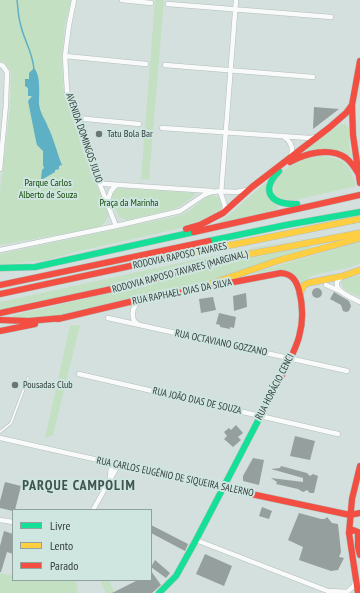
<!DOCTYPE html>
<meta charset="utf-8">
<style>
body{margin:0}
#map{position:relative;width:360px;height:593px;overflow:hidden;background:#d4e0dd;font-family:"PT Sans Narrow",sans-serif}
canvas{display:block}
.legend{position:absolute;left:12px;top:509px;width:140px;height:72px;box-sizing:border-box;background:#cfe5e0;border:1px solid #91a29e;margin:0;padding:5px 7px;list-style:none;font-size:12px;color:#343d3b}
.legend li{display:flex;align-items:center;gap:8px;height:20px}
.legend b{width:20px;border:1px solid #91a29e}
</style>
<div id="map">
<canvas width="360" height="593"></canvas>
<ul class="legend">
<li><b style="height:5px;background:#16e098"></b>Livre</li>
<li><b style="height:5px;background:#ffcf43"></b>Lento</li>
<li><b style="height:5px;background:#f24e42"></b>Parado</li>
</ul>
</div>
<script>
const context = document.querySelector('canvas').getContext('2d');
context.lineJoin = 'round';
function fillPath(path, color) { context.fillStyle = color; context.fill(path, 'evenodd'); }
function stroke(path, color, width, dash) { context.strokeStyle = color; context.lineWidth = width; context.lineCap = dash ? 'butt' : 'round'; context.setLineDash(dash || []); context.stroke(path); }
function label(font, color, halo, rows, align = 'center') {
  context.font = font + ' "PT Sans Narrow",sans-serif'; context.lineWidth = 4; context.setLineDash([]); context.textBaseline = 'middle'; context.strokeStyle = halo; context.fillStyle = color; for (const [text, x, y, turn = 0] of rows) {
    context.save(); context.translate(x, y); context.rotate((+turn || 0) * Math.PI / 180); context.textAlign = isNaN(turn) ? turn : align; if (halo) context.strokeText(text, 0, 0); context.fillText(text, 0, 0); context.restore();
  }
}
fillPath(new Path2D(`
 M 0,0 L 71,0 L 65,25 L 62,55 L 63,86 L 84,154 L 109,214 L 105,222 L 100,227 L 0,245 L 0,191 L 10,108 L 11,71 L 4,63 L 0,61 Z
 M 155,0 L 164,0 L 149,179 L 141,179 Z
 M 341,124 L 345,124 L 349,128 L 349,145 L 352,157 C 334,146 324,148 305,153 L 306,149 Z
 M 319,156 C 343,157 350,164 356,186 L 295,200 L 281,199 L 274,194 L 274,181 L 278,175 L 296,161 Z
 M 266,182 C 264,194 269,199 278,207 L 278,209 L 214,225 L 229,215 Z
 M 119,188 L 194,193 L 195,195 L 182,205 L 174,209 L 127,220 L 119,217 C 115,206 106,195 119,188 Z
 M 209,195 L 214,196 L 220,198 L 222,207 L 220,210 L 199,222 L 181,228 L 79,251 L 47,260 L 0,265 L 0,254 L 177,216 L 188,212 Z
 M 316,237 L 286,242 L 224,256 L 132,282 L 0,310 L 0,302 L 193,260 L 288,241 Z
 M 360,242 L 360,263 C 344,273 312,269 301,284 C 290,259 268,275 249,274 Z
 M 308,246 L 311,246 L 311,248 L 184,289 L 50,318 L 13,318 L 12,316 L 14,315 L 150,284 L 202,268 Z
 M 360,275 L 360,297 C 352,293 342,291 341,282 L 343,279 Z
 M 80,325 L 53,435 L 45,438 L 70,326 Z
 M 0,573 L 13,576 L 13,580 L 76,580 L 78,593 L 0,593 Z
 M 100,580 L 109,580 L 115,593 L 106,593 Z`), '#c3e0c3');
fillPath(new Path2D(`
 M 34,68 C 41,75 39,95 39,104 C 40,113 45,119 48,127 C 54,139 57,153 62,165 L 59,166 L 59,169 L 55,170 L 55,172 L 43,179 L 41,179 L 42,170 L 44,168 L 43,165 L 43,151 L 37,145 L 36,141 L 28,101 L 32,96 L 28,96 L 28,88 L 25,86 L 25,79 L 29,79 L 29,73 Z`), '#5eb0c4');
stroke(new Path2D(`
 M 17,0 C 18,7 18,15 20,22 C 23,39 33,52 34,70`), '#5eb0c4', 1.5);
fillPath(new Path2D(`
 M 314,107 L 339,109 L 313,129 Z
 M312 293a5 5 0 1 1 10 0a5 5 0 1 1-10 0Z
 M 334,292 L 349,301 L 351,306 L 349,311 L 346,312 L 343,311 L 341,305 L 330,299 Z
 M 246,293 L 247,307 L 234,311 L 233,296 Z
 M 213,297 L 216,310 L 201,313 L 199,299 Z
 M 219,313 L 236,317 L 234,328 L 230,327 L 230,329 L 220,327 L 220,325 L 216,324 Z
 M 236,425 L 243,433 L 238,437 L 241,440 L 233,447 L 224,439 L 227,436 L 224,432 L 229,428 L 231,430 Z
 M 295,436 L 315,441 L 310,460 L 290,456 Z
 M 253,458 L 264,460 L 259,485 L 243,481 L 243,476 Z
 M 281,466 L 307,473 L 310,476 L 313,474 L 318,476 L 314,493 L 310,493 L 307,490 L 303,492 L 298,489 L 276,484 L 277,482 L 271,478 L 303,482 L 303,478 L 271,469 L 280,468 Z
 M 5,482 L 21,486 L 15,510 L 13,511 L 0,508 L 0,501 Z
 M 262,507 L 272,511 L 269,519 L 259,516 Z
 M 299,513 L 321,519 L 325,519 L 327,517 L 332,523 L 338,524 L 341,552 L 339,557 L 344,558 L 338,570 L 331,571 L 299,560 L 303,547 L 288,540 Z
 M 151,525 L 188,544 L 185,551 L 151,533 Z
 M 4,531 L 13,534 L 13,554 L 7,552 L 1,572 L 0,572 L 0,546 Z
 M 205,554 L 232,566 L 224,586 L 196,574 Z
 M 155,560 L 170,573 L 166,578 L 151,567 Z
 M 151,571 L 161,585 L 152,593 L 112,593 L 138,580 L 151,580 Z`), '#959f9d');
const lane = new Path2D(`
 M 0,432 L 11,423 L 28,378`);
const street = new Path2D(`
 M 74,0 L 69,25 L 65,56 L 67,91 L 87,151 L 116,226
 M 122,0 L 151,3
 M 168,4 L 331,17
 M 65,56 L 146,64
 M 0,65 L 3,66 L 7,72 L 6,104 L 0,169
 M 165,65 L 313,77
 M 76,118 L 139,124
 M 162,128 L 310,138 L 316,137
 M 283,136 C 290,141 294,147 291,155
 M 100,182 L 105,184 L 212,191
 M 219,191 L 236,192 L 247,190
 M 107,202 L 111,191 L 116,185
 M 224,210 L 225,206 L 221,194 L 236,0
 M 0,250 L 116,226 L 180,211 L 204,195 L 212,192 L 221,191
 M 341,277 C 327,289 351,297 360,302
 M 326,285 L 340,291
 M 108,318 L 347,371
 M 138,324 L 134,321 C 131,312 133,305 141,301
 M 79,374 L 338,434
 M 0,438 L 223,488
 M 110,478 L 111,466 L 113,464
 M 93,510 L 116,469 L 115,465
 M 0,520 L 13,522
 M 196,540 L 333,593
 M 331,591 L 347,592 L 354,586 L 355,581`);
const fast = new Path2D(`
 M 279,171 C 259,192 272,205 297,204
 M 209,241 L 286,225 L 360,212
 M 0,268 L 35,267 L 194,232
 M 159,593 L 176,576 L 196,540 L 273,392`);
const slow = new Path2D(`
 M 172,257 L 360,219
 M 229,258 L 360,233
 M 193,290 L 277,261 L 360,238
 M 300,294 L 303,286 L 308,283 L 343,276 L 360,270`);
const jam = new Path2D(`
 M 360,61 L 352,105 L 353,135 L 360,183
 M 290,162 C 306,153 330,147 346,158 C 351,162 355,168 358,173
 M 186,229 L 200,225 L 223,213 L 252,187 L 330,127 L 346,113 L 352,105
 M 194,232 L 360,195
 M 0,285 L 209,241
 M 213,286 L 281,273 C 292,274 296,280 299,290 C 310,332 291,357 273,392
 M 0,294 L 172,257
 M 0,313 L 149,281 L 199,265 L 229,258
 M 58,319 L 142,299 L 196,290
 M 0,320 L 29,321 L 62,318
 M 0,331 L 35,324
 M 223,488 L 350,515 L 360,513
 M 349,533 L 353,530 L 358,532 L 358,547 L 360,555
 M 358,593 L 349,533 L 352,499 L 360,466`);
stroke(lane, '#b3bdba', 3);
stroke(street, '#b3bdba', 5.5);
stroke(fast, '#b3bdba', 7);
stroke(slow, '#b3bdba', 7);
stroke(jam, '#b3bdba', 7);
stroke(lane, '#f9fafa', 2);
stroke(street, '#f9fafa', 4.5);
stroke(fast, '#16e098', 6);
stroke(slow, '#ffcf43', 6);
stroke(jam, '#f24e42', 6);
for (const [x, y, r, color] of [
 [99,134,4,"#6c7674"],
 [15,385,4,"#6c7674"]
]) { const dot = new Path2D(); dot.arc(x, y, r, 0, 2 * Math.PI); context.fillStyle = color; context.fill(dot); stroke(dot, '#cfe5e0', 1.5); }
label('10px', '#343d3b', '#cfe5e0', [
 ["Tatu Bola Bar",107,134],
 ["Pousadas Club",23,385]
], 'left');
label('10px', '#343d3b', '#cfe5e0', [
 ["AVENIDA DOMINGOS JULIO",84,138,71],
 ["RODOVIA RAPOSO TAVARES",180,256,-12],
 ["RODOVIA RAPOSO TAVARES (MARGINAL)",180,272,-15],
 ["RUA RAPHAEL DIAS DA SILVA",182,292,-11],
 ["RUA OCTAVIANO GOZZANO",221,343,12],
 ["RUA HORÁCIO CENCI",275,387,-63],
 ["RUA JOÃO DIAS DE SOUZA",197,401,13],
 ["RUA CARLOS EUGÊNIO DE SIQUEIRA SALERNO",175,477,12]
]);
label('10px', '#114705', '#cfe5e0', [
 ["Parque Carlos",48,183],
 ["Alberto de Souza",48,195],
 ["Praça da Marinha",129,203]
]);
context.letterSpacing = '1px';
label('bold 14px', '#3f524e', '#cfe5e0', [
 ["PARQUE CAMPOLIM",79,486]
]);
context.letterSpacing = '0px';
</script>
